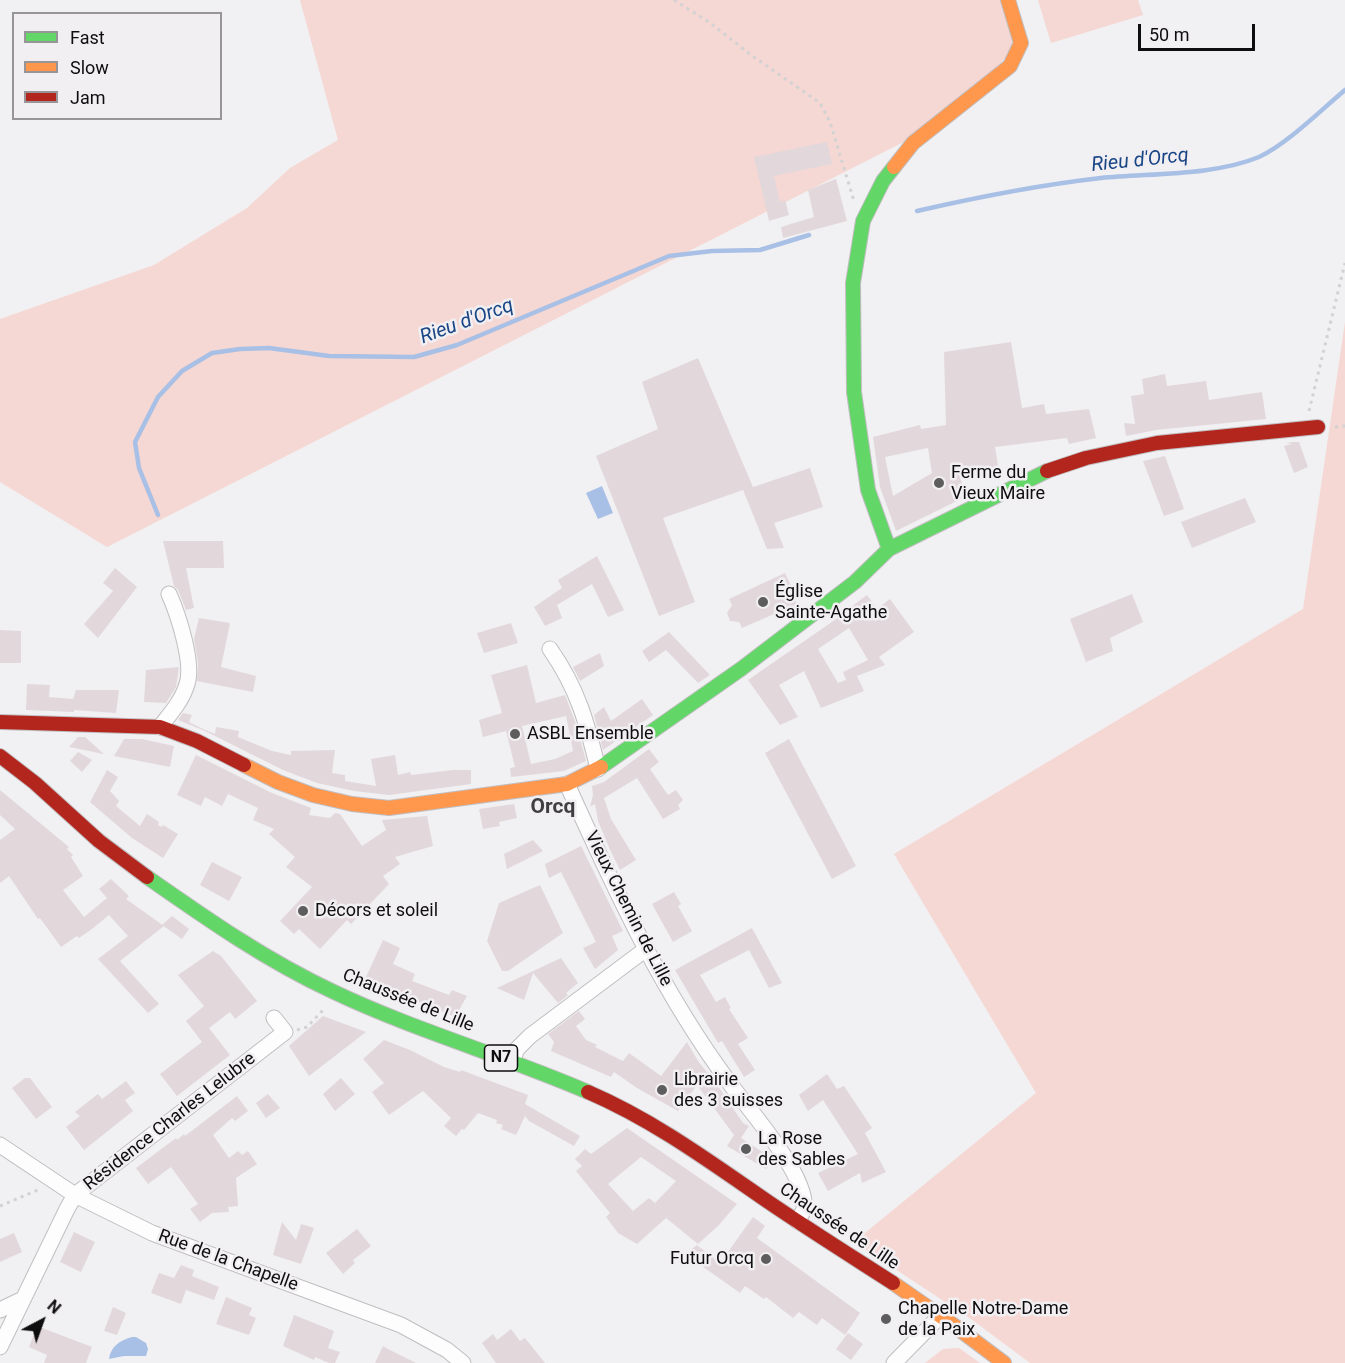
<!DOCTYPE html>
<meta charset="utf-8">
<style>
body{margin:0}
#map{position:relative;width:1345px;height:1363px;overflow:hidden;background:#f1f0f2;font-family:Roboto,sans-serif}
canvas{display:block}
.legend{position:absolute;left:12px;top:12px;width:210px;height:108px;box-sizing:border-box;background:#f2eff3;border:2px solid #979598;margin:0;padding:8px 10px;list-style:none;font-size:18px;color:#0f0e0f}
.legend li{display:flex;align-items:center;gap:12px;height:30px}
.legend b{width:30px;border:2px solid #979598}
.north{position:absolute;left:12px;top:1291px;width:60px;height:60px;-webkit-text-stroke:4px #f2eff3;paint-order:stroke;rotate:41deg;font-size:16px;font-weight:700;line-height:24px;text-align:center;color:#0f0e0f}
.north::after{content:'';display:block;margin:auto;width:21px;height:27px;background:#0f0e0f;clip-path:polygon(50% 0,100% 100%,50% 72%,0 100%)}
.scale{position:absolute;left:1138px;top:24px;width:117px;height:27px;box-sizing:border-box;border:3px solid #0f0e0f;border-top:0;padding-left:8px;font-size:18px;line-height:21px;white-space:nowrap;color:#0f0e0f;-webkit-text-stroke:4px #f2eff3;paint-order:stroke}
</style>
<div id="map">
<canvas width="1345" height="1363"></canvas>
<ul class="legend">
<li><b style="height:8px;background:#63d668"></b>Fast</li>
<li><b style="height:8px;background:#ff974d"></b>Slow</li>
<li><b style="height:8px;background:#b3261e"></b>Jam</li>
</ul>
<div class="north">N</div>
<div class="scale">50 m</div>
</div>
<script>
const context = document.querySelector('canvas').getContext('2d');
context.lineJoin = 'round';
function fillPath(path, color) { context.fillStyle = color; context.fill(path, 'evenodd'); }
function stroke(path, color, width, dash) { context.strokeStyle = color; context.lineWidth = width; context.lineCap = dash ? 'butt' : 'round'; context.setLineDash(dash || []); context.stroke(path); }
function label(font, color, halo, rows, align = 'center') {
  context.font = font + ' Roboto,sans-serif'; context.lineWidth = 5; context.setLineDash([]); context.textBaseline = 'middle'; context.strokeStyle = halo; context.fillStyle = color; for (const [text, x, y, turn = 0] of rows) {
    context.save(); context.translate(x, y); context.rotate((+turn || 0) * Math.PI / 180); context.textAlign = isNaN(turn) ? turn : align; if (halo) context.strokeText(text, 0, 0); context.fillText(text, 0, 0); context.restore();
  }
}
fillPath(new Path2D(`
 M 300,0 L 1008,0 L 1021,43 L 937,125 L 107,547 L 0,482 L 0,319 L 154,265 L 247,208 L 290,168 L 338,140 Z
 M 1038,0 L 1138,0 L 1143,15 L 1051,43 Z
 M 1345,322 L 1345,1363 L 1030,1363 L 971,1319 L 854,1242 L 1036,1093 L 894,854 L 1303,609 Z
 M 959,1348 L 980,1363 L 925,1363 L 943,1349 Z`), '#f5d7d3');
fillPath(new Path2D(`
 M 602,486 L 613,513 L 598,519 L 586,493 Z
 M 132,1337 L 136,1337 L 146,1343 L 148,1349 L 146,1356 L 124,1356 L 109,1359 C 111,1346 119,1341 132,1337 Z`), '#a8c0e5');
stroke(new Path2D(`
 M 917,211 C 978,197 1039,185 1101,178 C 1150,173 1213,176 1259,157 C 1287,144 1321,110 1345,90
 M 158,515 L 139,468 L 135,442 L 158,397 L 182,371 L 212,353 L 240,349 L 269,348 L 329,356 L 414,357 L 457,345 L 669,256 L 712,251 L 760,250 L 809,235`), '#a8c0e5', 4.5);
fillPath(new Path2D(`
 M 827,142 L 832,164 L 774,176 L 780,202 L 785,200 L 789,215 L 769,221 L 754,157 Z
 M 836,179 L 847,221 L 783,238 L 781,227 L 814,217 L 808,190 Z
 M 1011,342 L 1022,408 L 1044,404 L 1046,414 L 1089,409 L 1096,438 L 1069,444 L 1067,438 L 995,447 L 999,471 L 960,478 L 967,496 L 896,531 L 880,487 L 873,437 L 920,425 L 921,429 L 946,425 L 944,352 ZM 928,448 L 932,473 L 893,496 L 885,457 Z
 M 698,358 L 753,487 L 810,468 L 823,507 L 774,523 L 784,548 L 767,549 L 743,490 L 663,518 L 695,602 L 659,616 L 596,456 L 658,429 L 642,382 Z
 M 1165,374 L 1167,386 L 1206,381 L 1209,400 L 1262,392 L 1266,419 L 1156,430 L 1126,436 L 1124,423 L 1135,424 L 1131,396 L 1144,394 L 1142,379 Z
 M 1293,442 L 1299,442 L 1308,467 L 1294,473 L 1284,446 L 1292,444 L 1286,443 Z
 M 1165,456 L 1184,509 L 1164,516 L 1143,461 Z
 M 1245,498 L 1256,522 L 1192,548 L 1181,522 Z
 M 163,541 L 223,541 L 224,568 L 186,568 L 194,608 L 186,610 L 178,590 L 174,586 Z
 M 597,556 L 624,610 L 608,617 L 592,584 L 557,605 L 562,618 L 545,626 L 534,607 L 562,588 L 558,580 Z
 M 115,568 L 137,587 L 98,638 L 84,624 L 113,591 L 103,583 Z
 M 785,573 L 795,594 L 792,595 L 797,604 L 742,628 L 739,622 L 730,621 L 727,613 L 732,605 L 729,599 Z
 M 1132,594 L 1143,622 L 1110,638 L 1113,651 L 1086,662 L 1070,619 Z
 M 867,595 L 877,609 L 890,599 L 914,632 L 879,657 L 885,665 L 857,676 L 864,691 L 821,708 L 804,671 L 779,685 L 798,717 L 780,725 L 748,680 L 852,608 L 851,607 ZM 849,628 L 868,660 L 843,672 L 846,680 L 838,683 L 818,649 Z
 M 199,618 L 230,623 L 221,667 L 256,676 L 253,692 L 197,681 L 198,663 L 194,639 Z
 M 511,623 L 518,643 L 484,653 L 477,633 Z
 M 0,630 L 21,631 L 21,663 L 0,663 Z
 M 669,632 L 710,675 L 698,683 L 666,650 L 649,662 L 642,651 Z
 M 600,653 L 604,666 L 580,681 L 573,667 Z
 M 527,665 L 536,703 L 565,695 L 576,724 L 586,761 L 564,771 L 511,777 L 510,768 L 515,767 L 506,731 L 483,737 L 479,720 L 502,713 L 491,675 ZM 566,716 L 573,751 L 555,759 L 531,764 L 522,726 Z
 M 179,667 L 176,687 L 166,703 L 144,702 L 146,670 Z
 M 27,684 L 50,685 L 49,697 L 73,699 L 76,690 L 119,690 L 116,713 L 74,710 L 74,712 L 26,710 Z
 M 642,699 L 653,715 L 603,750 L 594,715 L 604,707 L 611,721 Z
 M 183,713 L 192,715 L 189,722 L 201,728 L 215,734 L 216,727 L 239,731 L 238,737 L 272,751 L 291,755 L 291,751 L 335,750 L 332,773 L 345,775 L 345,781 L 376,786 L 371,759 L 395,755 L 398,775 L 410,772 L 411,775 L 453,770 L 471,770 L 471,784 L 389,795 L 354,791 L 317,783 L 283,770 L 203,730 L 178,720 Z
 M 78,737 L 85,737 L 104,754 L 69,747 Z
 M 124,739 L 142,739 L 174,746 L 170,767 L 114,756 Z
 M 789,739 L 856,866 L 832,879 L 765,753 Z
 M 649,749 L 659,762 L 650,769 L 668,795 L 676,790 L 683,800 L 678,805 L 680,809 L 663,819 L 637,778 L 604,798 L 611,819 L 636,860 L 620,870 L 611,852 L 598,821 L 595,804 L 590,807 L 593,795 L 592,786 L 604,782 Z
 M 78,752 L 92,760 L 82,772 L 70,761 Z
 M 196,755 L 272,793 L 311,808 L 309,815 L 330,818 L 335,813 L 340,814 L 362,846 L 386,830 L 382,820 L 427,816 L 433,846 L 395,857 L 400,864 L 383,876 L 389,884 L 351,924 L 347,920 L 320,949 L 299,929 L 294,934 L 280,921 L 312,887 L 286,867 L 295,857 L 269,834 L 274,829 L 253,820 L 258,808 L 228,794 L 222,806 L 205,797 L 201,806 L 177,795 Z
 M 107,770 L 118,777 L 110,791 L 119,801 L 116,806 L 140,826 L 147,814 L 159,822 L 158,825 L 162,827 L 163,825 L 178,834 L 163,858 L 132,838 L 90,802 Z
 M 0,790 L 69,847 L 67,849 L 73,855 L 71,857 L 83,876 L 63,890 L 84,917 L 107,898 L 99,889 L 111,879 L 129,896 L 126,899 L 164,926 L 120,961 L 159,1004 L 148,1013 L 98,959 L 128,936 L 109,915 L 92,929 L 79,938 L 77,936 L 61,947 L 40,918 L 38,919 L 9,876 L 0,883 L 0,840 L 15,829 L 0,815 Z
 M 514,804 L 517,818 L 499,822 L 500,826 L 483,829 L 479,809 Z
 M 533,840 L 543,851 L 507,869 L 504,854 Z
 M 581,846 L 623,931 L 612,936 L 618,950 L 595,969 L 583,948 L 596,942 L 561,872 L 549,878 L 545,864 Z
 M 212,862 L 242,877 L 229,901 L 200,885 Z
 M 540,885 L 563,933 L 508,971 L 502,971 L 487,941 L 499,903 Z
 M 674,892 L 681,904 L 678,906 L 692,931 L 673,942 L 652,904 Z
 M 172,916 L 189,929 L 182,939 L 162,925 Z
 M 752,928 L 782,983 L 769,988 L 749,950 L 700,975 L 716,1002 L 725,997 L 731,1008 L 729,1009 L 748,1038 L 738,1044 L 755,1070 L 744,1077 L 722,1041 L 718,1043 L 675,970 Z
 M 383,940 L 400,948 L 393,964 L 415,974 L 412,981 L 449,995 L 452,990 L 467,996 L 455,1017 L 365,979 Z
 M 213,951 L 221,956 L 257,1001 L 235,1019 L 230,1012 L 209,1028 L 230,1055 L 177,1096 L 160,1074 L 202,1042 L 186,1021 L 204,1006 L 178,975 Z
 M 561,958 L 578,983 L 566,993 L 568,995 L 558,1003 L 533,973 L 524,1000 L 497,988 Z
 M 579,1011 L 585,1019 L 576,1026 L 586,1040 L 597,1045 L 595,1047 L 623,1061 L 629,1053 L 661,1076 L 687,1042 L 698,1061 L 718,1086 L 743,1123 L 749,1126 L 741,1138 L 775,1160 L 766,1169 L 727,1146 L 734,1135 L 697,1085 L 678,1111 L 637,1088 L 614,1072 L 611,1077 L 551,1051 L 554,1042 L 548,1034 Z
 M 323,1016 L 366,1032 L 309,1076 L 289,1046 Z
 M 384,1040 L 410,1050 L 444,1067 L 460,1072 L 461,1070 L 528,1095 L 525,1104 L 580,1136 L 574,1146 L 529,1121 L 525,1116 L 516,1135 L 501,1129 L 503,1125 L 496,1123 L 497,1120 L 478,1113 L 464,1130 L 462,1129 L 456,1136 L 444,1126 L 451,1118 L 423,1091 L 389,1115 L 372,1092 L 384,1083 L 363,1059 Z
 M 827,1074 L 837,1089 L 844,1086 L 872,1128 L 865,1133 L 886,1172 L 862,1183 L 860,1173 L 828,1191 L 818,1173 L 858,1154 L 823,1100 L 808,1111 L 799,1095 Z
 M 25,1078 L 30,1078 L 52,1107 L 36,1119 L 12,1088 Z
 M 341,1078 L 355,1094 L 335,1111 L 323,1094 Z
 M 126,1081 L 135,1093 L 125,1100 L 133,1111 L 84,1150 L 66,1127 L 80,1116 L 75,1112 L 98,1094 L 102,1099 Z
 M 268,1094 L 280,1108 L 266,1118 L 256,1103 Z
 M 237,1096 L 248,1111 L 235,1121 L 232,1118 L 213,1135 L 229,1158 L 238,1151 L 242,1155 L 248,1151 L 257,1164 L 236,1178 L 238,1206 L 228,1207 L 229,1212 L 212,1213 L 200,1222 L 190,1209 L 198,1204 L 171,1167 L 148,1184 L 136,1168 L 176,1138 L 177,1140 L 184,1134 L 185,1136 Z
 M 627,1128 L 737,1204 L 718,1226 L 698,1244 L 666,1218 L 637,1244 L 618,1233 L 606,1217 L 610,1213 L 576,1171 L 582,1166 L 575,1159 L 585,1149 L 591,1154 ZM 641,1157 L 676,1181 L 655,1203 L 649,1198 L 633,1211 L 608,1184 Z
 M 753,1217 L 765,1226 L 757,1238 L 860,1313 L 845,1335 L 822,1318 L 817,1325 L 799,1312 L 793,1318 L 766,1297 L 764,1299 L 745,1286 L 740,1293 L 685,1254 L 697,1245 L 720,1263 Z
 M 282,1222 L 296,1240 L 301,1224 L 314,1228 L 301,1264 L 273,1255 Z
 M 357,1229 L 371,1246 L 353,1260 L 355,1263 L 343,1274 L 326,1253 Z
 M 74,1232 L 95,1242 L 81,1272 L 60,1262 Z
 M 14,1233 L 22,1252 L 0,1262 L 0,1239 Z
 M 181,1265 L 194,1270 L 192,1276 L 219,1287 L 214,1300 L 186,1290 L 181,1304 L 151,1293 L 159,1273 L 174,1278 Z
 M 226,1297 L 252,1308 L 249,1315 L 256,1318 L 249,1335 L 216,1324 Z
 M 113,1307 L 126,1313 L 117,1335 L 104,1331 Z
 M 294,1315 L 334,1331 L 328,1348 L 340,1352 L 335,1363 L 329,1363 L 315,1357 L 314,1360 L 283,1346 Z
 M 37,1326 L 92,1347 L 86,1363 L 44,1363 L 47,1355 L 29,1347 Z
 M 511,1329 L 520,1341 L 525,1338 L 545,1363 L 496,1363 L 482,1343 L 493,1334 L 497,1340 Z
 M 848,1333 L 863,1344 L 851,1360 L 836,1349 Z
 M 383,1346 L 388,1349 L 416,1363 L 375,1363 Z`), '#e2d8db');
const street = new Path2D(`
 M 550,649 C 578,689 587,723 598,769
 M 160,727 C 170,714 182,701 187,684 C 194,663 178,614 169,594
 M 567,784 C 614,888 662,993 731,1085 C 750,1111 809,1177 804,1209 C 803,1213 799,1218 797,1221
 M 512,1061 L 517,1049 L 530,1036 L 646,949
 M 0,1145 L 75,1195 L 152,1233 L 401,1325 L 447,1350 L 463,1363
 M 0,1310 L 23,1299
 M 0,1347 L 67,1209 L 75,1195 L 285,1032 L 274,1018
 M 894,1363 L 940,1316`);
const fast = new Path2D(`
 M 889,549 L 868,490 L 854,392 L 853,283 L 863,221 L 883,181 L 894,167
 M 601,767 L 741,669 L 855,582 L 889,549 L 1047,471
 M 147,877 C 207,919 267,961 334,992 C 416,1031 505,1056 588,1092`);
const slow = new Path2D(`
 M 894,167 L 913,143 L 1010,66 L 1021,43 L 1008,0
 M 244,765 L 278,782 L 313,795 L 352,804 L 389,808 L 567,784 L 601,767
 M 893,1283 L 952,1324 L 1004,1363`);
const jam = new Path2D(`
 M 1047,471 L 1086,458 L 1157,443 L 1318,427
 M 0,722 L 160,727 L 197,741 L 244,765
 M 0,756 L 35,783 L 99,841 L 147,877
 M 588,1092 C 653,1120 709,1161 767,1201 C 808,1229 851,1256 893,1283`);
stroke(street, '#c0bec0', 17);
stroke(fast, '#c0bec0', 16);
stroke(slow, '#c0bec0', 16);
stroke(jam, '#c0bec0', 16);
stroke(new Path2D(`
 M 674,0 L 709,22 L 751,55 L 820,103 L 830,122 L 854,201
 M 1309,411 L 1345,263
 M 1335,427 L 1345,426
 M 297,1030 L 307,1027 L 324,1009
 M 0,1206 L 40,1189`), '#d2d2d3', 3, [3, 4.5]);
stroke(street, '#fdfdfd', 15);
stroke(fast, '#63d668', 14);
stroke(slow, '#ff974d', 14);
stroke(jam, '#b3261e', 14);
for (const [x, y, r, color] of [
 [939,483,6,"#5e5d5e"],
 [763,602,6,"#5e5d5e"],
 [515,734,6,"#5e5d5e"],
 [303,911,6,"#5e5d5e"],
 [662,1090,6,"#5e5d5e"],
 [746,1149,6,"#5e5d5e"],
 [766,1259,6,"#5e5d5e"],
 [886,1319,6,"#5e5d5e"]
]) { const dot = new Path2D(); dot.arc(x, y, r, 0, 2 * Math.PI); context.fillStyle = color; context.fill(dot); stroke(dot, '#f2eff3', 2); }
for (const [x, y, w] of [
 [501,1058,33]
]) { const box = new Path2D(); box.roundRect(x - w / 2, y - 13, w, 26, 4.5); context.fillStyle = '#f2eff3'; context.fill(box); stroke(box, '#0f0e0f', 1.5); }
label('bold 16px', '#0f0e0f', null, [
 ["N7",501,1058]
]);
label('18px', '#0f0e0f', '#f2eff3', [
 ["Ferme du",951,473],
 ["Vieux Maire",951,494],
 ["Église",775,592],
 ["Sainte-Agathe",775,613],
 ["ASBL Ensemble",527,734],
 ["Décors et soleil",315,911],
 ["Librairie",674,1080],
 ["des 3 suisses",674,1101],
 ["La Rose",758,1139],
 ["des Sables",758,1160],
 ["Futur Orcq",754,1259,"right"],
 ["Chapelle Notre-Dame",898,1309],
 ["de la Paix",898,1330]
], 'left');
label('18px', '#0f0e0f', '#f2eff3', [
 ["Vieux Chemin de Lille",628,909,63],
 ["Chaussée de Lille",408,1001,22],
 ["Résidence Charles Lelubre",170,1122,-38],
 ["Chaussée de Lille",839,1227,34],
 ["Rue de la Chapelle",228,1261,20]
]);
label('italic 20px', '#194685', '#f2eff3', [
 ["Rieu d'Orcq",1140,161,-6],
 ["Rieu d'Orcq",467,322,-20]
]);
label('bold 21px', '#413e42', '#f2eff3', [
 ["Orcq",553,808]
]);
</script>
